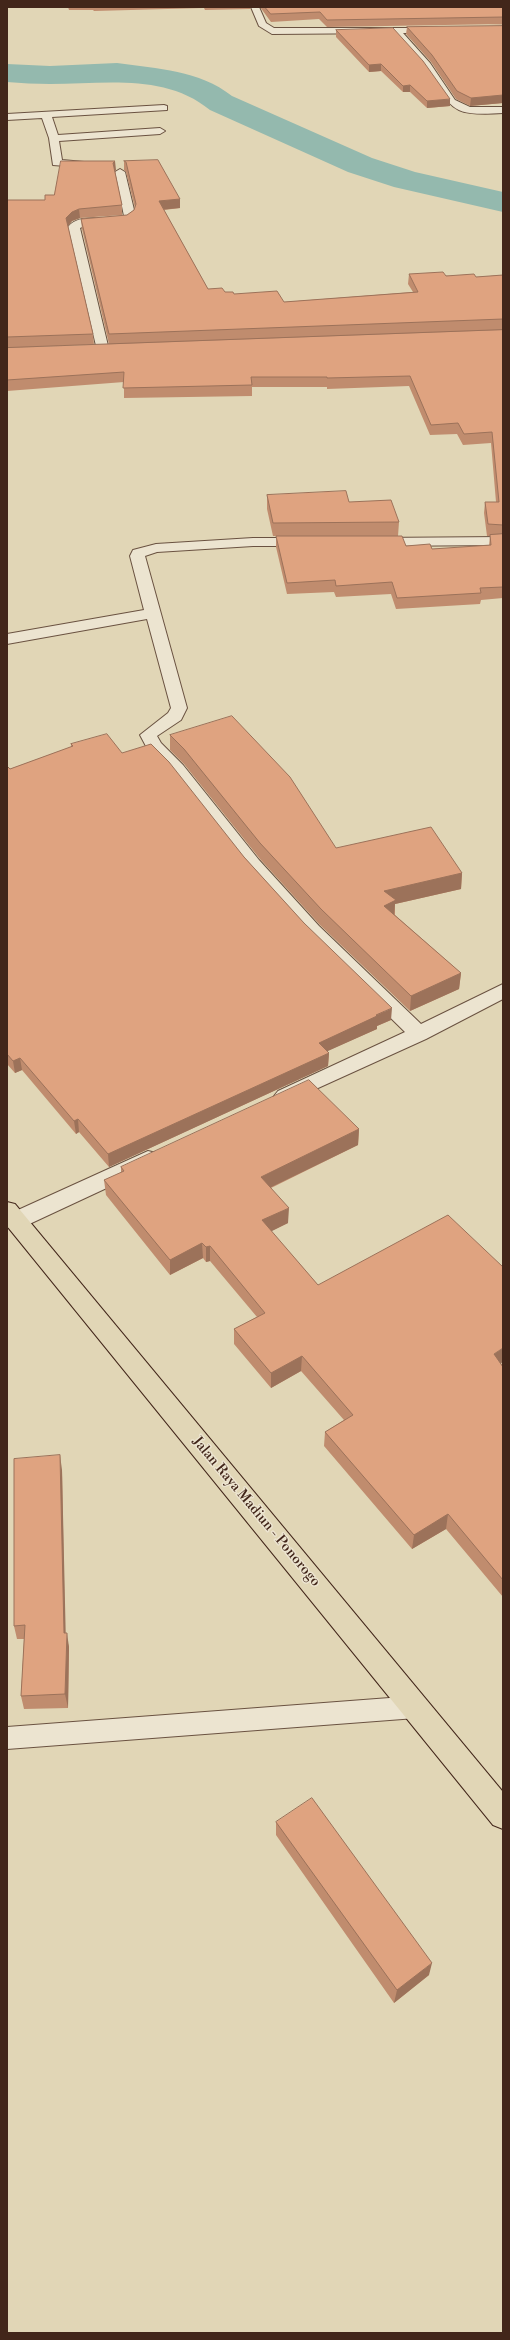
<!DOCTYPE html>
<style>
body{margin:0}
#map{position:relative;width:510px;height:2340px;overflow:hidden;background:#e1d6b6;font-family:"Libre Bodoni",serif}
canvas{display:block}
.frame{position:absolute;inset:0;border:8px solid #42261a;pointer-events:none}
</style>
<div id="map">
<canvas width="510" height="2340"></canvas>
<div class="frame"></div>
</div>
<script>
const context = document.querySelector('canvas').getContext('2d');
context.lineJoin = 'round';
function fillPath(path, color) { context.fillStyle = color; context.fill(path, 'evenodd'); }
function stroke(path, color, width, dash) { context.strokeStyle = color; context.lineWidth = width; context.lineCap = dash ? 'butt' : 'round'; context.setLineDash(dash || []); context.stroke(path); }
function label(font, color, halo, rows, align = 'center') {
  context.font = font + ' "Libre Bodoni",serif'; context.lineWidth = 3; context.setLineDash([]); context.textBaseline = 'middle'; context.strokeStyle = halo; context.fillStyle = color; for (const [text, x, y, turn = 0] of rows) {
    context.save(); context.translate(x, y); context.rotate((+turn || 0) * Math.PI / 180); context.textAlign = isNaN(turn) ? turn : align; if (halo) context.strokeText(text, 0, 0); context.fillText(text, 0, 0); context.restore();
  }
}
fillPath(new Path2D(`
 M 117,63 C 158,69 199,70 232,96 L 372,158 L 415,172 L 503,192 L 503,212 L 394,187 L 348,172 L 210,110 C 165,73 104,84 50,84 C 36,84 21,83 7,82 L 7,64 L 50,66 Z`), '#94b9ae');
const lane = new Path2D(`
 M 416,1696 L 424,1699 L 428,1707 L 424,1715 L 416,1718 L 7,1749 L 7,1727 Z`);
const street = new Path2D(`
 M 251,7 L 259,7 L 266,23 L 274,28 L 439,28 L 439,32 L 436,33 L 403,33 L 430,63 L 455,100 L 470,107 L 503,107 L 503,113 C 446,117 454,107 424,67 C 414,55 403,44 393,33 L 272,34 L 259,26 Z
 M 164,105 L 167,106 L 167,110 L 52,117 L 58,135 L 160,128 L 165,131 L 160,134 L 59,141 L 62,160 L 95,163 L 96,165 L 91,168 L 53,165 L 49,138 L 42,118 L 7,120 L 7,114 Z
 M 120,169 L 125,172 L 135,214 L 134,218 L 127,223 L 116,225 L 85,226 L 80,228 L 109,350 L 103,354 L 97,350 L 68,227 C 81,211 108,223 124,216 L 115,172 Z
 M 503,537 L 503,545 L 374,546 L 367,542 L 374,538 Z
 M 253,538 L 306,538 L 313,542 L 306,546 L 253,546 L 157,552 L 145,556 L 187,708 L 181,720 L 157,736 L 161,743 L 183,765 L 259,860 L 319,926 L 421,1024 L 503,984 L 503,999 L 426,1039 L 285,1103 L 278,1101 L 274,1096 L 278,1091 L 405,1032 L 305,934 L 245,868 L 171,773 L 148,750 L 140,735 L 168,713 L 171,708 L 147,619 L 7,644 L 7,634 L 144,610 L 130,556 L 133,550 L 156,544 Z
 M 148,1151 L 156,1153 L 159,1159 L 156,1165 L 23,1227 L 15,1229 L 7,1227 L 7,1215 Z`);
const highway = new Path2D(`
 M 7,1202 L 15,1204 L 503,1792 L 503,1829 L 493,1825 L 7,1226 Z`);
stroke(lane, '#6a5241', 2);
stroke(street, '#6a5241', 2);
stroke(highway, '#42261a', 2);
fillPath(lane, '#ece4d0');
fillPath(street, '#ece4d0');
fillPath(highway, '#e1d6b6');
fillPath(new Path2D(`
 M 68,7 L 251,7 L 250,9 L 205,10 L 204,8 L 94,11 L 93,10 L 69,10 Z
 M 260,7 L 503,7 L 503,103 L 470,106 L 456,99 L 431,62 L 406,34 L 407,27 L 503,26 L 503,24 L 327,27 L 319,19 L 271,22 Z
 M 336,30 L 450,106 L 427,108 L 410,92 L 403,92 L 381,71 L 369,72 L 336,37 Z
 M 124,161 L 180,199 L 180,208 L 164,210 L 208,289 L 234,294 L 284,302 L 413,292 L 408,284 L 409,274 L 476,277 L 503,275 L 503,598 L 481,600 L 480,604 L 396,609 L 391,594 L 336,597 L 334,592 L 287,594 L 276,547 L 276,536 L 273,536 L 267,509 L 267,495 L 349,502 L 399,522 L 398,536 L 406,546 L 432,549 L 489,546 L 490,536 L 487,536 L 484,513 L 485,502 L 496,502 L 491,443 L 463,445 L 457,434 L 430,435 L 409,386 L 327,389 L 327,387 L 252,387 L 252,396 L 124,398 L 124,382 L 7,391 L 7,348 L 109,344 L 82,229 L 81,219 L 127,215 L 134,210 L 135,208 L 126,172 L 124,170 Z
 M 116,170 L 115,171 L 122,205 L 122,215 L 80,218 L 72,221 L 68,226 L 93,334 L 94,345 L 7,348 L 7,200 L 45,200 L 54,195 Z
 M 170,735 L 336,848 L 462,873 L 461,889 L 395,904 L 395,915 L 461,973 L 459,989 L 410,1011 L 320,925 L 260,859 L 184,764 L 170,750 Z
 M 71,744 L 122,753 L 244,857 L 391,1020 L 377,1026 L 377,1029 L 327,1051 L 329,1053 L 328,1066 L 109,1167 L 79,1132 L 76,1134 L 22,1070 L 15,1073 L 7,1064 L 7,766 L 10,769 L 71,747 Z
 M 359,1129 L 358,1145 L 271,1188 L 288,1223 L 271,1231 L 318,1285 L 501,1363 L 503,1367 L 503,1597 L 446,1529 L 412,1549 L 324,1446 L 325,1432 L 344,1420 L 301,1371 L 271,1388 L 234,1344 L 234,1329 L 257,1317 L 210,1261 L 206,1262 L 203,1258 L 170,1275 L 106,1195 L 104,1180 L 121,1173 L 121,1167 Z
 M 62,1470 L 65,1633 L 69,1647 L 68,1708 L 24,1709 L 21,1696 L 24,1639 L 17,1639 L 14,1626 Z
 M 276,1822 L 429,1975 L 394,2003 L 276,1835 Z`), '#c08c6e');
fillPath(new Path2D(`
 M 381,64 L 381,71 L 369,72 L 369,65 Z
 M 410,85 L 410,92 L 403,92 L 403,86 Z
 M 503,95 L 503,103 L 470,106 L 471,98 Z
 M 450,99 L 450,106 L 427,108 L 427,101 Z
 M 115,161 L 116,170 L 114,172 L 113,163 Z
 M 180,199 L 180,208 L 159,210 L 159,201 Z
 M 79,209 L 80,218 L 72,221 L 67,227 L 66,218 L 72,212 Z
 M 462,873 L 461,889 L 395,904 L 394,916 L 383,921 L 384,891 Z
 M 461,973 L 459,989 L 410,1011 L 411,996 Z
 M 392,1008 L 391,1020 L 377,1026 L 377,1029 L 319,1055 L 319,1043 Z
 M 329,1053 L 328,1066 L 109,1167 L 108,1154 Z
 M 20,1058 L 22,1070 L 15,1073 L 13,1061 Z
 M 78,1119 L 79,1132 L 76,1134 L 74,1121 Z
 M 359,1129 L 358,1145 L 261,1192 L 261,1177 Z
 M 289,1208 L 288,1223 L 262,1236 L 262,1220 Z
 M 202,1243 L 203,1258 L 170,1275 L 170,1260 Z
 M 210,1246 L 210,1261 L 206,1262 L 206,1247 Z
 M 503,1348 L 503,1362 L 491,1369 L 494,1354 Z
 M 302,1356 L 301,1371 L 271,1388 L 271,1373 Z
 M 60,1455 L 62,1470 L 66,1647 L 64,1633 Z
 M 448,1514 L 446,1529 L 412,1549 L 414,1535 Z
 M 67,1633 L 69,1647 L 68,1708 L 65,1694 Z
 M 432,1963 L 429,1975 L 394,2003 L 397,1990 Z`), '#9c725a');
const building = new Path2D(`
 M 265,7 L 503,7 L 503,17 L 327,20 L 320,12 L 271,14 Z
 M 503,26 L 503,95 L 471,98 L 457,91 L 432,55 L 407,27 Z
 M 393,28 L 423,61 L 450,99 L 427,101 L 410,85 L 403,86 L 381,64 L 369,65 L 336,30 Z
 M 158,160 L 180,199 L 159,201 L 208,289 L 222,288 L 225,292 L 233,292 L 234,294 L 277,291 L 284,302 L 418,292 L 409,274 L 443,272 L 446,276 L 474,274 L 476,277 L 503,275 L 503,319 L 109,334 L 81,219 L 127,215 L 134,210 L 136,204 L 126,162 L 124,161 Z
 M 61,161 L 115,161 L 113,163 L 122,205 L 79,209 L 72,212 L 66,218 L 93,334 L 7,337 L 7,200 L 45,200 L 45,195 L 54,195 Z
 M 503,330 L 503,525 L 488,524 L 485,502 L 499,502 L 492,432 L 464,434 L 458,423 L 431,425 L 410,376 L 327,378 L 327,377 L 251,377 L 252,385 L 123,388 L 124,372 L 7,380 L 7,348 Z
 M 346,491 L 349,502 L 391,500 L 399,522 L 273,523 L 267,495 Z
 M 503,534 L 503,587 L 480,588 L 481,593 L 397,598 L 392,582 L 336,586 L 335,580 L 287,583 L 276,536 L 402,536 L 406,546 L 430,544 L 432,549 L 491,545 L 490,535 Z
 M 232,716 L 290,777 L 336,848 L 431,827 L 462,873 L 384,891 L 396,900 L 384,906 L 461,973 L 411,996 L 321,909 L 260,843 L 184,749 L 170,735 Z
 M 107,734 L 122,753 L 151,744 L 169,762 L 244,857 L 304,923 L 392,1008 L 376,1015 L 377,1016 L 319,1043 L 329,1053 L 108,1154 L 78,1119 L 74,1121 L 20,1058 L 13,1061 L 7,1054 L 7,766 L 10,769 L 73,746 L 71,744 Z
 M 309,1080 L 359,1129 L 261,1177 L 289,1208 L 262,1220 L 318,1285 L 448,1215 L 503,1267 L 503,1348 L 494,1354 L 503,1367 L 503,1580 L 448,1514 L 414,1535 L 325,1432 L 353,1415 L 302,1356 L 271,1373 L 234,1329 L 265,1313 L 210,1246 L 206,1247 L 202,1243 L 170,1260 L 104,1180 L 124,1171 L 121,1167 Z
 M 60,1455 L 64,1633 L 67,1633 L 65,1694 L 21,1696 L 25,1625 L 14,1626 L 14,1459 Z
 M 312,1798 L 432,1963 L 397,1990 L 276,1822 Z`);
fillPath(building, '#dfa380');
stroke(building, '#9c725a', 1);
label('14px', '#42261a', '#ece4d0', [
 ["Jalan Raya Madiun - Ponorogo",256,1512,50]
]);
</script>
